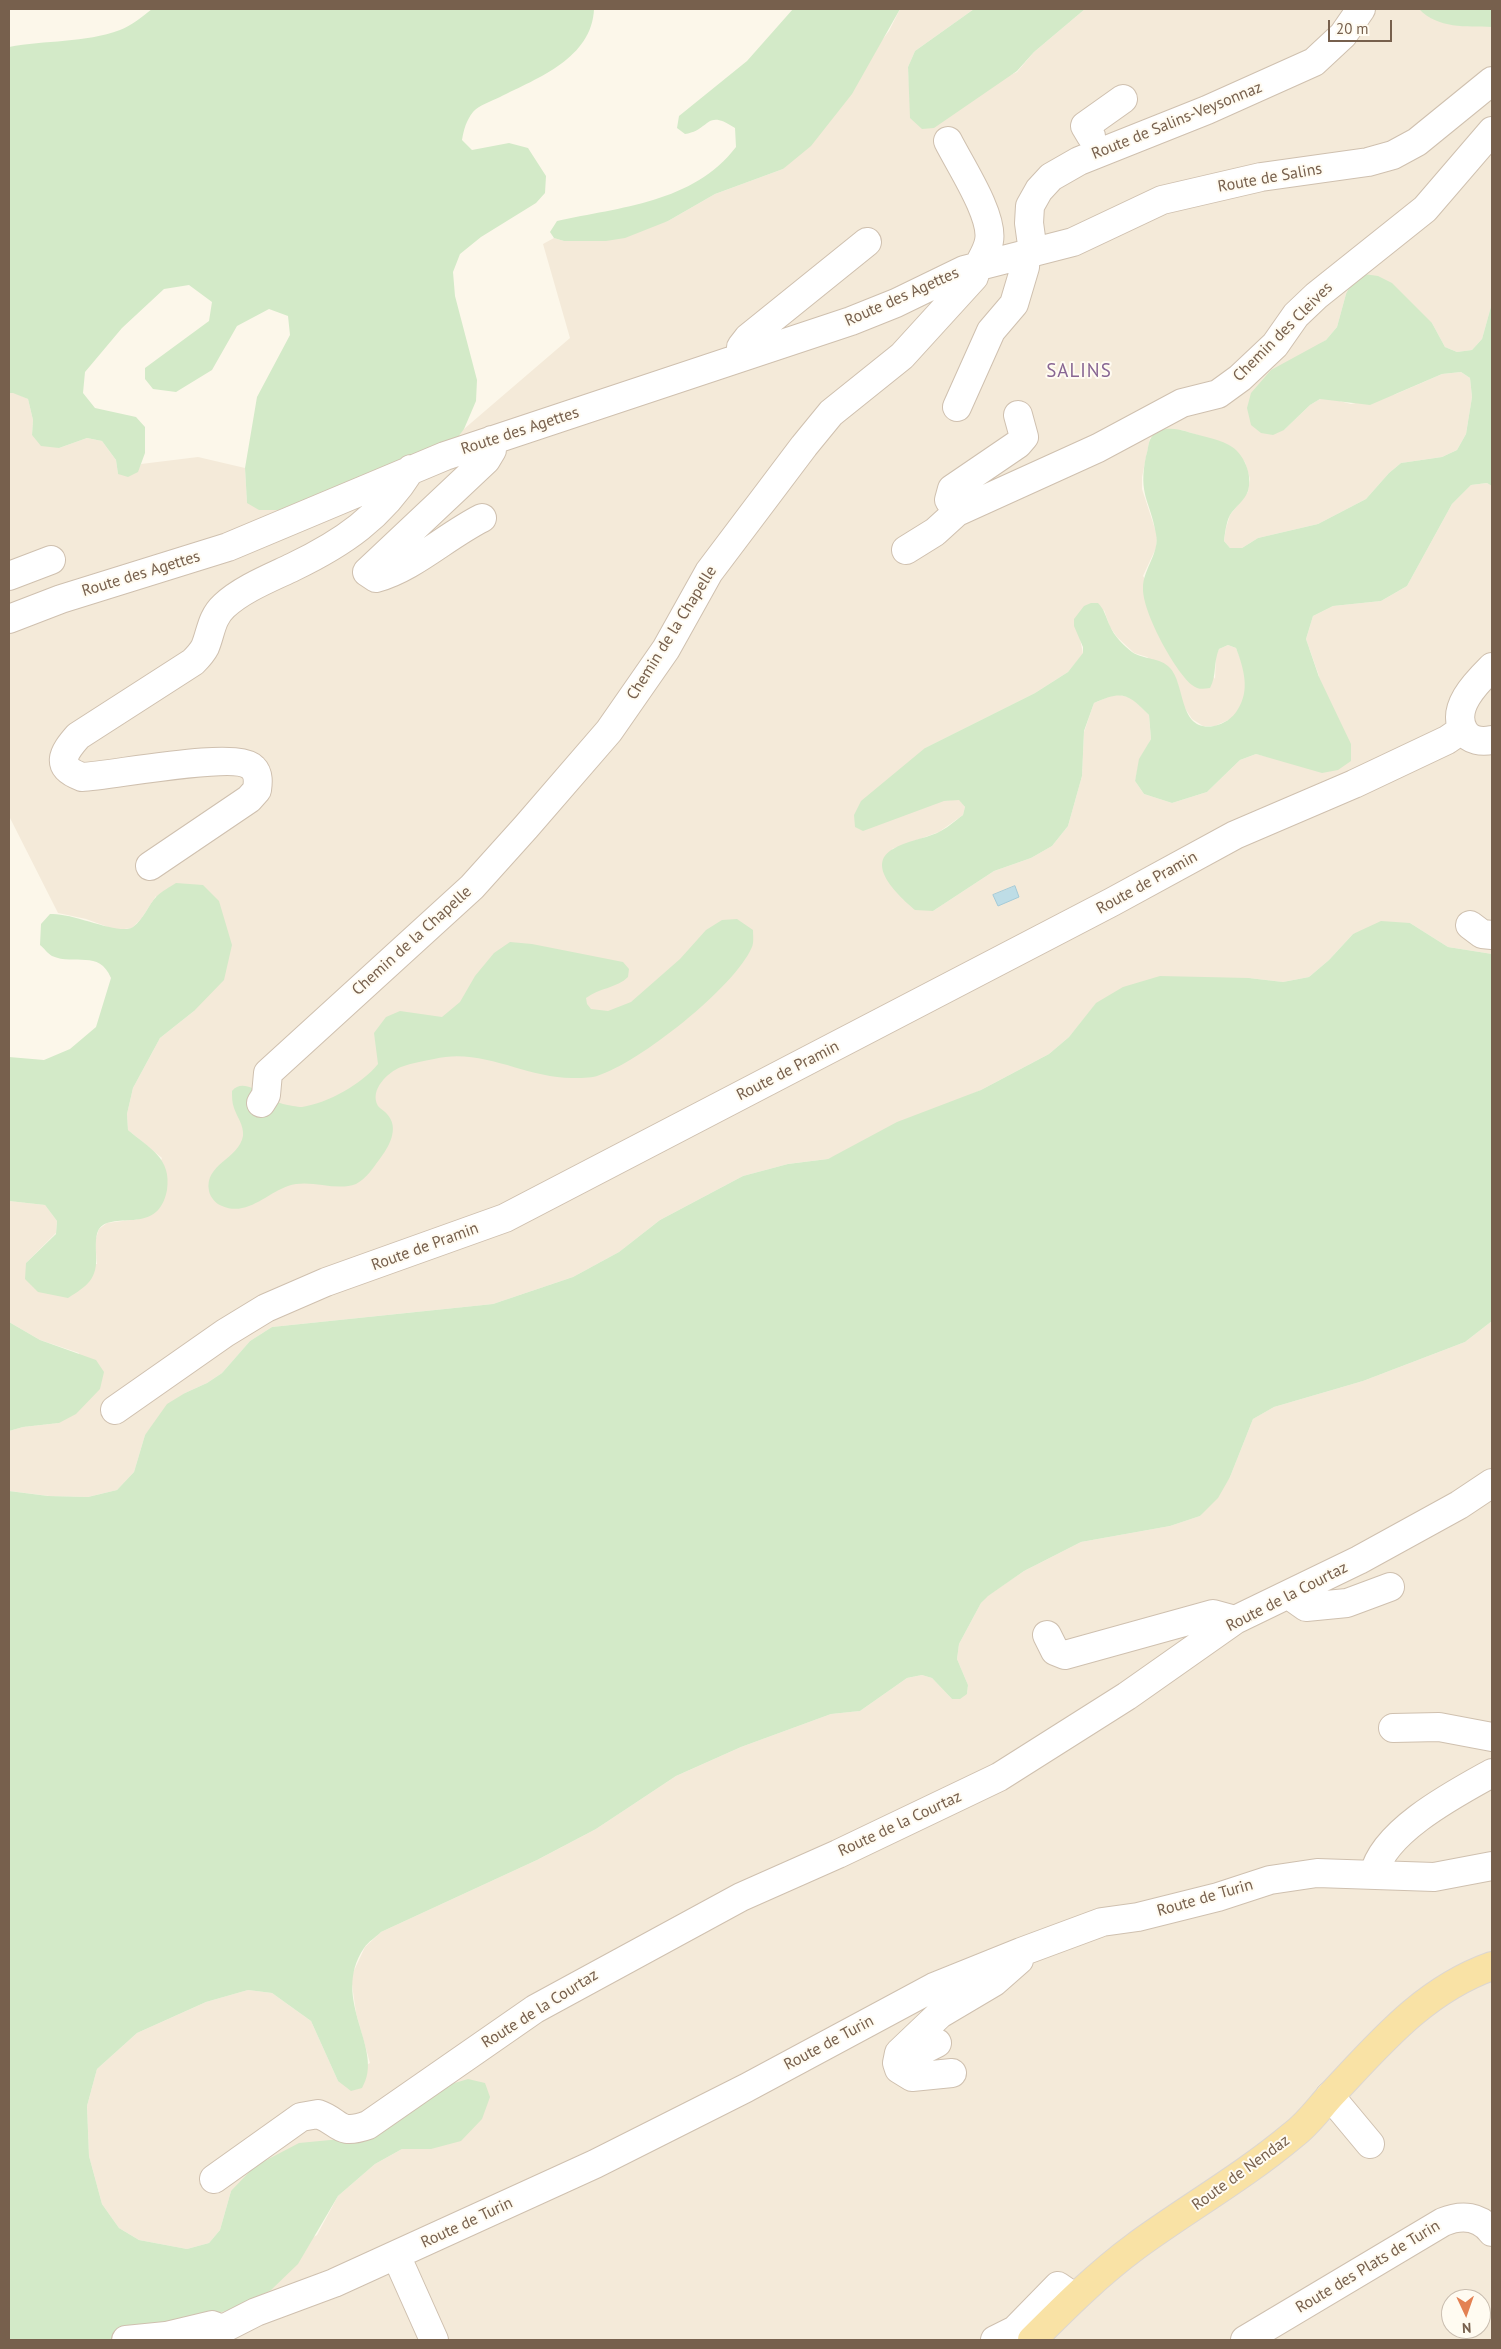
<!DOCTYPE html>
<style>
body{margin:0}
#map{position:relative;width:1501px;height:2349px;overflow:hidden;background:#fcf7ea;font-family:"PT Sans",sans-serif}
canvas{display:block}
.frame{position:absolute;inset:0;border:10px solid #77604d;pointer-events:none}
.north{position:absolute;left:1441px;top:2289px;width:50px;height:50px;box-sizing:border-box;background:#fffbf1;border:1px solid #c9bdaf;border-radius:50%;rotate:177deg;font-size:14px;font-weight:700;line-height:20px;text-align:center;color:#77604d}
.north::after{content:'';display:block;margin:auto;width:18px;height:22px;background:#e38153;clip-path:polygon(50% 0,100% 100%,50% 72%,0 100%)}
.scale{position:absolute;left:1328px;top:20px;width:64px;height:22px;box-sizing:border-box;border:2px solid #77604d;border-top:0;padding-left:6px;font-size:15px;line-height:18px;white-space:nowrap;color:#77604d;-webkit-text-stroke:4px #fffbf1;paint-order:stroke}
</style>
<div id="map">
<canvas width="1501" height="2349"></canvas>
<div class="frame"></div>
<div class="north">N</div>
<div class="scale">20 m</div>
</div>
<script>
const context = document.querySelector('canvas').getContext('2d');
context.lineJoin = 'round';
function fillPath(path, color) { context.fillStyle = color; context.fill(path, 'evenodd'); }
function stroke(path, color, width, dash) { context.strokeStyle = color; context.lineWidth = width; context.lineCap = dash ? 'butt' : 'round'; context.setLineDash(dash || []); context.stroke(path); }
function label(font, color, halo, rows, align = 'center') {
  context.font = font + ' "PT Sans",sans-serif'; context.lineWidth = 4; context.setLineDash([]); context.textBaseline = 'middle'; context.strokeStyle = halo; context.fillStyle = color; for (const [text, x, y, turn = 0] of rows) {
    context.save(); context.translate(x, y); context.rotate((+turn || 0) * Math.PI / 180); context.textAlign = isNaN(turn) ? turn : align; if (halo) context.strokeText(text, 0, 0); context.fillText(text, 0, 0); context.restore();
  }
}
fillPath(new Path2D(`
 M 900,9 L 974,9 L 915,51 L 908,67 L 911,118 L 1017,72 L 1034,52 L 1085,9 L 1492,9 L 1492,303 L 1482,339 L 1472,350 L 1457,352 L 1445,347 L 1432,323 L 1346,294 L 1337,327 L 1326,340 L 1311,350 L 1284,430 L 1310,405 L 1320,399 L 1332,399 L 1351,404 L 1396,394 L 1442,374 L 1461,372 L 1470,378 L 1472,397 L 1466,434 L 1457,450 L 1442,457 L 1401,463 L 1389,473 L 1366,499 L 1318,524 L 1258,538 L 1242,548 L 1230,548 L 1224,541 L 1226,528 L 1230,515 L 1248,492 L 1250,479 L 1245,462 L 1230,446 L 1182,430 L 1150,438 L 1142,477 L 1142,489 L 1157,535 L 1156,548 L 1143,576 L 1215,679 L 1216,656 L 1219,649 L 1228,645 L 1236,648 L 1245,669 L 1245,699 L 1233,718 L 1215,726 L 1203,726 L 1192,719 L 1183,705 L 1177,681 L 1147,657 L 1134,653 L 1117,637 L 1110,627 L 1104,610 L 1080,638 L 1083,654 L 1068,672 L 1035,693 L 925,748 L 944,801 L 959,799 L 965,807 L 963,815 L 939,832 L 892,849 L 933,911 L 994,871 L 1031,858 L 1052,846 L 1068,826 L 1082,776 L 1084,732 L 1094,703 L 1115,694 L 1132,698 L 1149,715 L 1151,739 L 1140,759 L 1135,781 L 1144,794 L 1172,803 L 1207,792 L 1240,760 L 1256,754 L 1285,761 L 1319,676 L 1306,639 L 1313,616 L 1333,606 L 1381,601 L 1407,586 L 1452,504 L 1471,485 L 1487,483 L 1492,486 L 1492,954 L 1448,947 L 1410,923 L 1353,934 L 1329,960 L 1309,977 L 1283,982 L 1249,978 L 1096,1004 L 1069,1037 L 1049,1054 L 981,1090 L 828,1159 L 788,1164 L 743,1176 L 660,1220 L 619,1252 L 573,1277 L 493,1304 L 272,1327 L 250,1341 L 222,1373 L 207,1383 L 185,1393 L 145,1435 L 134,1472 L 117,1490 L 88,1497 L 49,1496 L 9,1491 L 9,1431 L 23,1427 L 59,1423 L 79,1353 L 40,1340 L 9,1322 L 9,1201 L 45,1205 L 57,1221 L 56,1233 L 26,1263 L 97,1264 L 95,1241 L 99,1229 L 107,1223 L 138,1219 L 162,1158 L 128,1130 L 127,1114 L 133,1088 L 160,1038 L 194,1011 L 156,896 L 141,919 L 132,928 L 116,930 L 86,919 L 58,913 L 9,816 L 9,393 L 13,392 L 28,399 L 33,420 L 32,435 L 59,448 L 87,438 L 102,441 L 116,460 L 118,474 L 137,472 L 141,464 L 198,457 L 245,468 L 247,503 L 464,429 L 570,338 L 543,244 L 554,238 L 564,241 L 668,221 L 715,194 L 783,169 L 889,31 Z
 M 1492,1321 L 1492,2340 L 131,2340 L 317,2235 L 338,2196 L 375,2164 L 402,2149 L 431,2149 L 398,2122 L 372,2136 L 231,2191 L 220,2230 L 209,2243 L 187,2249 L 139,2240 L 119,2228 L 102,2204 L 89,2156 L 87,2106 L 97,2069 L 137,2033 L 206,2002 L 248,1990 L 272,1993 L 311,2021 L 338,2081 L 370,2063 L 356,2013 L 351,1977 L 365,1947 L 381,1932 L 537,1860 L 596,1829 L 676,1776 L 741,1747 L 831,1714 L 860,1711 L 907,1678 L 922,1675 L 932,1678 L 952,1699 L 967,1694 L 968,1685 L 957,1659 L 959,1644 L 981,1603 L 987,1596 L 1024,1571 L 1081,1542 L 1170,1526 L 1200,1516 L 1230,1477 L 1253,1419 L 1274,1407 L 1363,1381 L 1465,1342 ZM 1451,2299 L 1481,2299 L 1481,2329 L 1451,2329 Z`), '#f4ead9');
fillPath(new Path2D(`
 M 152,9 L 594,9 C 592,58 538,78 500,97 C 492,101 479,105 473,112 C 466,121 464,129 462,140 L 472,150 L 509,143 L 528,148 L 546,176 L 545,193 L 536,203 L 481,237 L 460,254 L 453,272 L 455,296 L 477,380 L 476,401 L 464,429 L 452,445 L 415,457 L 278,510 L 259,510 L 247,503 L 245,468 L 257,397 L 290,335 L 288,316 L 269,309 L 237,326 L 212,370 L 176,392 L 153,389 L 145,379 L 145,368 L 209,321 L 212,302 L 189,285 L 164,289 L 122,328 L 85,372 L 83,393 L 95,408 L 136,417 L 145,427 L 145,453 L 138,472 L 128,477 L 118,474 L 116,460 L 102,441 L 87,438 L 59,448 L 41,446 L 32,435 L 33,420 L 28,399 L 13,393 L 9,393 L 9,47 C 45,40 85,43 120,30 C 131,26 143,16 152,9 Z
 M 793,9 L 900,9 L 852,94 L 811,146 L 783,169 L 715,194 L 668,221 L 625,238 L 606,241 L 564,241 L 554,238 L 550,232 L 557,221 C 620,207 693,203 736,147 L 735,128 C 705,108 711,130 685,134 L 677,128 L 679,116 L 747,61 Z
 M 974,9 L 1085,9 L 1034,52 L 1017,71 L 934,128 L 922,129 L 910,118 L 908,67 L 915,51 Z
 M 1419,9 L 1492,9 L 1492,27 C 1466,26 1438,29 1419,9 Z
 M 1364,274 L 1378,276 L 1392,283 L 1432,323 L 1445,347 L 1457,352 L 1472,350 L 1482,339 L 1492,303 L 1492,486 L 1487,483 L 1471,485 L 1452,504 L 1407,586 L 1381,601 L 1333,606 L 1313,616 L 1306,639 L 1319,677 L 1351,744 L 1351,761 L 1338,770 L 1322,773 L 1256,754 L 1240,760 L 1207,792 L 1172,803 L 1144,794 L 1135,781 L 1139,759 L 1151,739 L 1149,715 C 1128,694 1123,690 1094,703 L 1084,731 L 1082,776 L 1068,826 L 1052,846 L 1031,858 L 994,871 L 933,911 L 915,910 C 900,897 864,865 893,849 C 906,841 923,839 937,833 C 946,829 955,821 963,815 L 965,807 L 959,800 L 944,801 L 863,831 L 855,827 L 854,815 L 861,801 L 925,748 L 1035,693 L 1068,672 L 1083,653 L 1083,647 L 1074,626 L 1074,619 L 1084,606 L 1091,603 L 1098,603 C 1105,610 1106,618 1110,626 C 1114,636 1124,646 1132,652 C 1144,660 1160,657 1170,668 C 1186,685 1178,732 1214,726 C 1224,724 1233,718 1238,709 C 1250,690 1244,669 1236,648 L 1228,645 L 1219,649 C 1213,663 1217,675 1210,688 C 1203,689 1198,690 1192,685 C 1174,670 1142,611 1143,588 C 1143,569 1160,553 1156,534 C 1150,499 1138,496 1146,456 C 1148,451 1148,442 1151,438 C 1158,426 1175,428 1185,431 C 1199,436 1216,438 1229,445 C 1244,453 1253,475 1248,491 C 1245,500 1235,507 1230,515 C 1226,523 1225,533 1224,541 L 1230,548 L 1242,548 L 1258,538 L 1318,524 L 1366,499 L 1389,473 L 1401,463 L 1442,457 L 1457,450 L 1466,434 L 1472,397 L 1470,378 L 1461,372 L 1442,374 L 1370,405 L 1320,399 L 1310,405 L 1284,430 L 1273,435 L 1261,433 L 1251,425 L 1247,408 L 1251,393 L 1271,370 L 1326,340 L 1337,327 L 1346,294 L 1351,284 Z
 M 176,883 L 203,885 L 219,901 L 232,945 L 224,980 L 194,1011 L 160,1038 L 133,1088 L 127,1114 L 128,1130 C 149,1148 172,1158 167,1190 C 158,1238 110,1208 98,1231 C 95,1238 96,1246 96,1254 C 98,1279 87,1286 68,1298 L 38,1292 L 25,1279 L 26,1263 L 56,1234 L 57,1221 L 45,1205 L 9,1201 L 9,1057 L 44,1060 L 70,1049 L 96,1027 L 111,978 C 99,949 75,966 52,956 C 48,954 44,948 40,945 L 41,924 L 50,914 C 72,912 120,936 133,927 C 144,919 148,905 157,896 C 162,891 170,887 176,883 Z
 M 737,919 L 753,930 C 753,935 754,943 752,947 C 735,987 639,1063 597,1076 C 590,1078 580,1078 572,1078 C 525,1078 482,1047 434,1059 C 424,1061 412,1063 401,1067 C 388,1072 369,1090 378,1106 C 380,1109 385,1111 387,1114 C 400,1128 389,1147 379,1160 C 373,1168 366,1179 356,1184 C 335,1192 310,1178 288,1186 C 267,1193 247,1217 222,1206 C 216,1204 210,1197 209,1191 C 204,1164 239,1159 243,1136 C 244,1125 237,1117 234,1108 C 232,1103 232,1097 232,1091 C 245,1075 269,1101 283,1104 C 289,1105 297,1107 302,1107 C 328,1103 362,1084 378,1064 L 374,1033 L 386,1017 L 400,1011 L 442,1017 L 460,1002 L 475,976 L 494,953 L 510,942 L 532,944 L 623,962 L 629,969 L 628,977 C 617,988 599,988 586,998 L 587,1004 L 591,1009 L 608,1011 L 631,1002 L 680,959 L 706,930 L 722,920 Z
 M 1381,921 L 1410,923 L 1448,947 L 1492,954 L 1492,1321 L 1465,1342 L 1363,1381 L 1274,1407 L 1253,1419 L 1230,1477 L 1218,1498 L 1200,1516 L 1170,1526 L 1081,1542 L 1024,1571 L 988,1596 L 981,1603 L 959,1644 L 957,1659 L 968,1685 L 967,1694 L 960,1699 L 952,1699 L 932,1678 L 922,1675 L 907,1678 L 860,1711 L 831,1714 L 741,1747 L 676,1776 L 596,1829 L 537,1860 L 381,1932 C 376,1937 368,1942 364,1948 C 329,2000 386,2049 362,2088 L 351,2091 L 338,2081 L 311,2021 L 272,1993 L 248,1990 L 206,2002 L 137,2033 L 97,2069 L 87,2106 L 89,2156 L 102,2204 L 119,2228 L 139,2240 L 187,2249 L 209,2243 L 220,2230 L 231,2191 L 255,2166 L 299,2143 L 372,2136 L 398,2122 L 448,2085 L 468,2079 L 485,2083 L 490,2097 L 482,2119 L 461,2141 L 431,2149 L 402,2149 L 375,2164 L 338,2196 L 298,2264 L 271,2290 L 238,2307 L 131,2340 L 9,2340 L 9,1491 L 48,1496 L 88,1497 L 117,1490 L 134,1472 L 145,1435 L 167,1404 L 185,1393 L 207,1383 L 222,1373 L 250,1341 L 272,1327 L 493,1304 L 573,1277 L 619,1252 L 660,1220 L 743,1176 L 788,1164 L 828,1159 L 897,1122 L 981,1090 L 1049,1054 L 1069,1037 L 1096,1003 L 1123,987 L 1160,976 L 1249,978 L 1283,982 L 1309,977 L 1329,960 L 1353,934 Z
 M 9,1322 L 40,1340 L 96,1360 L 104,1372 L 100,1389 L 76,1414 L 59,1423 L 23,1427 L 9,1431 Z`), '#d3eac8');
const water = new Path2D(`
 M 1015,886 L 1019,897 L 998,906 L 993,895 Z`);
fillPath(water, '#bedde6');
stroke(water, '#a5cbd8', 1);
const minor = new Path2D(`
 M 1091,136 L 1085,126 L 1123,99
 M 1033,252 L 1029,223 L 1030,206 L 1039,190 L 1051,177 L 1079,161 L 1207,110 L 1314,62 L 1343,35 L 1361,9
 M 741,357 L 741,347 L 748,338 L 867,242
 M 957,407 L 991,331 L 1014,304 L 1025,267 L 1026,254
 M 957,512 L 949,500 L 952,489 L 1018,444 L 1024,437 L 1018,415
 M 482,518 C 446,536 413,568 376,578 L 367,572 L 486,460 L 492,450 L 492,440
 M 906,550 L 935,532 L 957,512 L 1098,448 L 1182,403 L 1218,394 L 1240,378 L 1275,345 L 1296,315 L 1316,296 L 1425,209 L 1492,131
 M 9,576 L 51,560
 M 9,619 L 61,599 L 228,547 L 445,456 L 851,321 L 896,303 L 964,270 L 1073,242 L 1162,200 L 1261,177 L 1368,162 L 1393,155 L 1417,142 L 1492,81
 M 1492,667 C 1477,682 1450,708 1464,731 C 1470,741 1482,742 1492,740
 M 150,866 L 249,799 L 257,790 C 258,783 259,774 253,768 C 236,750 111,776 82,777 C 54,767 63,753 78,736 L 193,662 C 197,658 202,653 205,647 C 211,633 211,618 224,606 C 242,589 270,578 293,567 C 343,543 381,517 411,469
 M 1470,925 L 1482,934 L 1492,935
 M 261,1103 L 266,1095 L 268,1073 L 472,887 L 526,827 L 609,731 L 666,649 L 709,572 L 804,446 L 831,413 L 902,356 L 974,277 C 977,264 987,254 989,241 C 994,216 960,165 948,141
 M 115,1410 L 225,1333 L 266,1308 L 326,1282 L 505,1218 L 1112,902 L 1235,835 L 1354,784 L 1447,740 L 1463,729
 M 1289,1595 L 1306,1607 L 1347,1603 L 1390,1587
 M 1047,1635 L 1055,1651 L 1065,1655 L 1213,1614 L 1235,1620
 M 1393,1728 L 1439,1727 L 1492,1737
 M 1374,1874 C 1383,1831 1456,1793 1492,1773
 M 937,2043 L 897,2063 L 899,2053 L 940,2014 L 994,1982 L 1019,1960
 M 897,2063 L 899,2069 L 912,2077 L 952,2073
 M 1330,2096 L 1370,2144
 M 214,2179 L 301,2117 L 318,2114 C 341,2122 337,2136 368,2125 L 535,2009 L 741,1897 L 838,1854 L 999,1777 L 1127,1696 L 1235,1620 L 1359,1560 L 1459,1505 L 1492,1483
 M 396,2255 L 434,2340
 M 126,2340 L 166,2336 L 212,2325 L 220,2328
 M 201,2340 L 256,2312 L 334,2283 L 595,2164 L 746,2088 L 934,1987 L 1021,1952 L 1102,1922 L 1138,1917 L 1218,1897 L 1270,1880 L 1317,1873 L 1434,1877 L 1492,1866
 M 995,2340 L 1015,2330 L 1058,2286 L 1074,2297
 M 1245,2340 L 1443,2222 C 1462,2214 1480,2216 1492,2232`);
const major = new Path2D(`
 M 1032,2340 C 1065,2307 1098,2274 1136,2246 C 1188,2208 1243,2177 1293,2135 C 1308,2124 1319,2108 1332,2094 C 1380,2043 1424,1990 1492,1966`);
stroke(minor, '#cfc0af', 30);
stroke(major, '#dcd6d1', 30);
stroke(minor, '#fff', 28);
stroke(major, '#f9e2a5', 28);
label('16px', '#77604d', '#fffbf1', [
 ["Route de Salins-Veysonnaz",1177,121,-22],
 ["Route de Salins",1270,178,-10],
 ["Route des Agettes",902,297,-24],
 ["Chemin des Cleives",1283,332,-45],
 ["Route des Agettes",520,431,-18],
 ["Route des Agettes",141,574,-17],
 ["Chemin de la Chapelle",672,633,-58],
 ["Route de Pramin",1147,883,-29],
 ["Chemin de la Chapelle",412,941,-42],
 ["Route de Pramin",788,1071,-27],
 ["Route de Pramin",425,1247,-20],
 ["Route de la Courtaz",1287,1597,-27],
 ["Route de la Courtaz",900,1824,-25],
 ["Route de Turin",1205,1898,-16],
 ["Route de la Courtaz",540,2009,-32],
 ["Route de Turin",829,2043,-28],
 ["Route de Nendaz",1241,2173,-36],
 ["Route de Turin",467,2223,-25],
 ["Route des Plats de Turin",1368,2267,-31]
]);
context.letterSpacing = '1px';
label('19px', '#886693', '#fffbf1', [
 ["SALINS",1079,372]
]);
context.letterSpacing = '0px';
</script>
